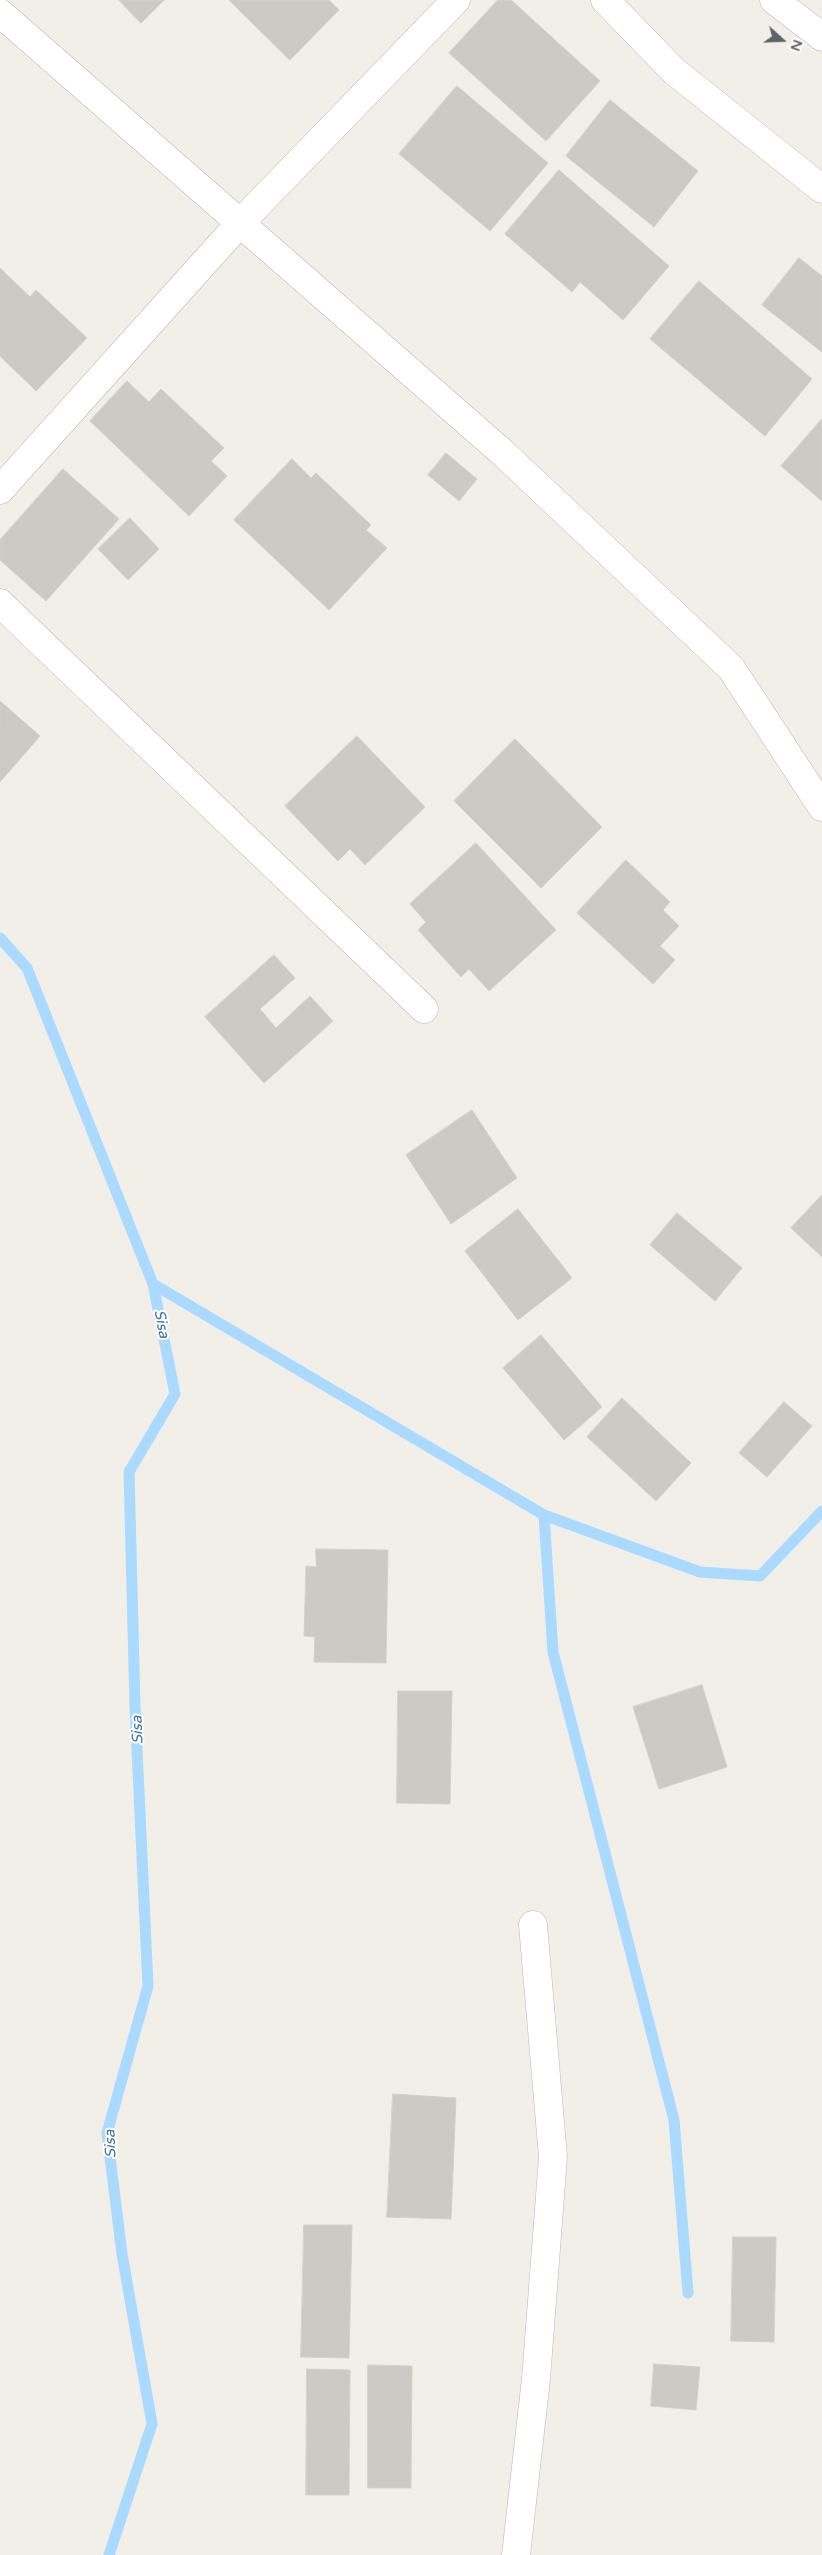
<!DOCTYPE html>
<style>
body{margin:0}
#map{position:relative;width:822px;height:2555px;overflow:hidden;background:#f1efe8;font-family:"Varela Round",sans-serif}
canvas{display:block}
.north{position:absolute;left:757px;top:15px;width:50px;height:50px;-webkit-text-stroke:4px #fff;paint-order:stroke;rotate:110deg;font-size:14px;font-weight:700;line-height:20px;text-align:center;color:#5f6368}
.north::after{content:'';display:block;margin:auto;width:18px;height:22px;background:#5f6368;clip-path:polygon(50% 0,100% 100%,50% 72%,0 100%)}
</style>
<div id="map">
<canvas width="822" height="2555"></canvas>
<div class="north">N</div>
</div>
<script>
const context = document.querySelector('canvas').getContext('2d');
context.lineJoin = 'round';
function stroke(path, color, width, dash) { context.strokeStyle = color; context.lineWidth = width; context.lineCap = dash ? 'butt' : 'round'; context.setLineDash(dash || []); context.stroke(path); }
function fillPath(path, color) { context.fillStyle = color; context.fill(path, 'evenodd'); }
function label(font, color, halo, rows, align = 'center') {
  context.font = font + ' "Varela Round",sans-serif'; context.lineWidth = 4; context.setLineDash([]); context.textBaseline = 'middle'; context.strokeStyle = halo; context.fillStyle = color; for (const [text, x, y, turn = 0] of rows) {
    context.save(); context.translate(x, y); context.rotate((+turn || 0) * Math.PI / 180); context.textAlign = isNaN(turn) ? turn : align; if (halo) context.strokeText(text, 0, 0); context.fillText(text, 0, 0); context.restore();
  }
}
stroke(new Path2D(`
 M 0,938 L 27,968 L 153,1284 L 175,1394 L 129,1472 L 135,1706 L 148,1986 L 107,2133 L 122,2254 L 152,2424 L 109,2555
 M 153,1284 L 544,1515 L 700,1572 L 760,1576 L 822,1511
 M 544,1515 L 553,1652 L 674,2120 L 688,2293`), '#aadaff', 11);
const building = new Path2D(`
 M 119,0 L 164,0 L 141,23 Z
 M 229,0 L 329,0 L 339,10 L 290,60 Z
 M 498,0 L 511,0 L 600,81 L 546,141 L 449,53 Z
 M 457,86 L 548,163 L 490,231 L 399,154 Z
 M 610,100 L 698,171 L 654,227 L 566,156 Z
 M 559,170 L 669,266 L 623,320 L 580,282 L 572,292 L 505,234 Z
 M 799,258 L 822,276 L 822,352 L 762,305 Z
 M 0,268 L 30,297 L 36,290 L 87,338 L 36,391 L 0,356 Z
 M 699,281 L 812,379 L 765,436 L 650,339 Z
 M 127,381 L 149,402 L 161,389 L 224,448 L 211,461 L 227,476 L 189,516 L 90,421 Z
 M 822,419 L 822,501 L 781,466 Z
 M 446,453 L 477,479 L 459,501 L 428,475 Z
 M 292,459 L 311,478 L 316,473 L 371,525 L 366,530 L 387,548 L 329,610 L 234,520 Z
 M 63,469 L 119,519 L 46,601 L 0,560 L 0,540 Z
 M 130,518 L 159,549 L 128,580 L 98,549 Z
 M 0,701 L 40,736 L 0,782 Z
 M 357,736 L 425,807 L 365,865 L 350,849 L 338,861 L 285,806 Z
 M 515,739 L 602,827 L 541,888 L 454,801 Z
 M 476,843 L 556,930 L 489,991 L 469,969 L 461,977 L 418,930 L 426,922 L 410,904 Z
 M 626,860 L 670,902 L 663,910 L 679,926 L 660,946 L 675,960 L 653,984 L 577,913 Z
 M 274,955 L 295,978 L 260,1009 L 276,1028 L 310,996 L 333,1021 L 264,1083 L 205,1017 Z
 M 472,1110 L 517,1178 L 451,1224 L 406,1155 Z
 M 822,1195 L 822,1257 L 791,1228 Z
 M 518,1209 L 572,1278 L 518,1320 L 465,1251 Z
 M 677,1213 L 742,1268 L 715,1301 L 650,1245 Z
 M 541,1335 L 602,1407 L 564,1440 L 503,1368 Z
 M 622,1398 L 691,1463 L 656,1501 L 587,1437 Z
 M 784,1402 L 812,1426 L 767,1477 L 739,1453 Z
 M 316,1549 L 388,1550 L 386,1663 L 314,1662 L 315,1637 L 304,1636 L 306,1566 L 316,1567 Z
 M 702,1685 L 727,1767 L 659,1789 L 633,1707 Z
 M 398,1691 L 452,1691 L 450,1804 L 397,1803 Z
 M 393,2094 L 456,2098 L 451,2219 L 387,2217 Z
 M 304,2225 L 352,2225 L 349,2358 L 301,2357 Z
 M 733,2237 L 776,2237 L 774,2342 L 731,2341 Z
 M 654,2364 L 700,2367 L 696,2410 L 651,2406 Z
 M 368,2365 L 412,2366 L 411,2488 L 368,2488 Z
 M 307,2369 L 350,2370 L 349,2495 L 306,2495 Z`);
fillPath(building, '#cccac5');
stroke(building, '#d6d1c6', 1);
const street = new Path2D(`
 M 605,0 L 674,71 L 822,189
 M 774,0 L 822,37
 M 0,13 L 503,453 L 731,668 L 822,807
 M 0,490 L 240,223 L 456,0
 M 0,603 L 424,1009
 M 516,2555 L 536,2379 L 553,2157 L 533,1925`);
stroke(street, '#b5b8bc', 29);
stroke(street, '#fff', 28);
label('italic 15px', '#4174aa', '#fff', [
 ["Sisa",161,1324,79],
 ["Sisa",138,1730,-92],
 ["Sisa",111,2144,-92]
]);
</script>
